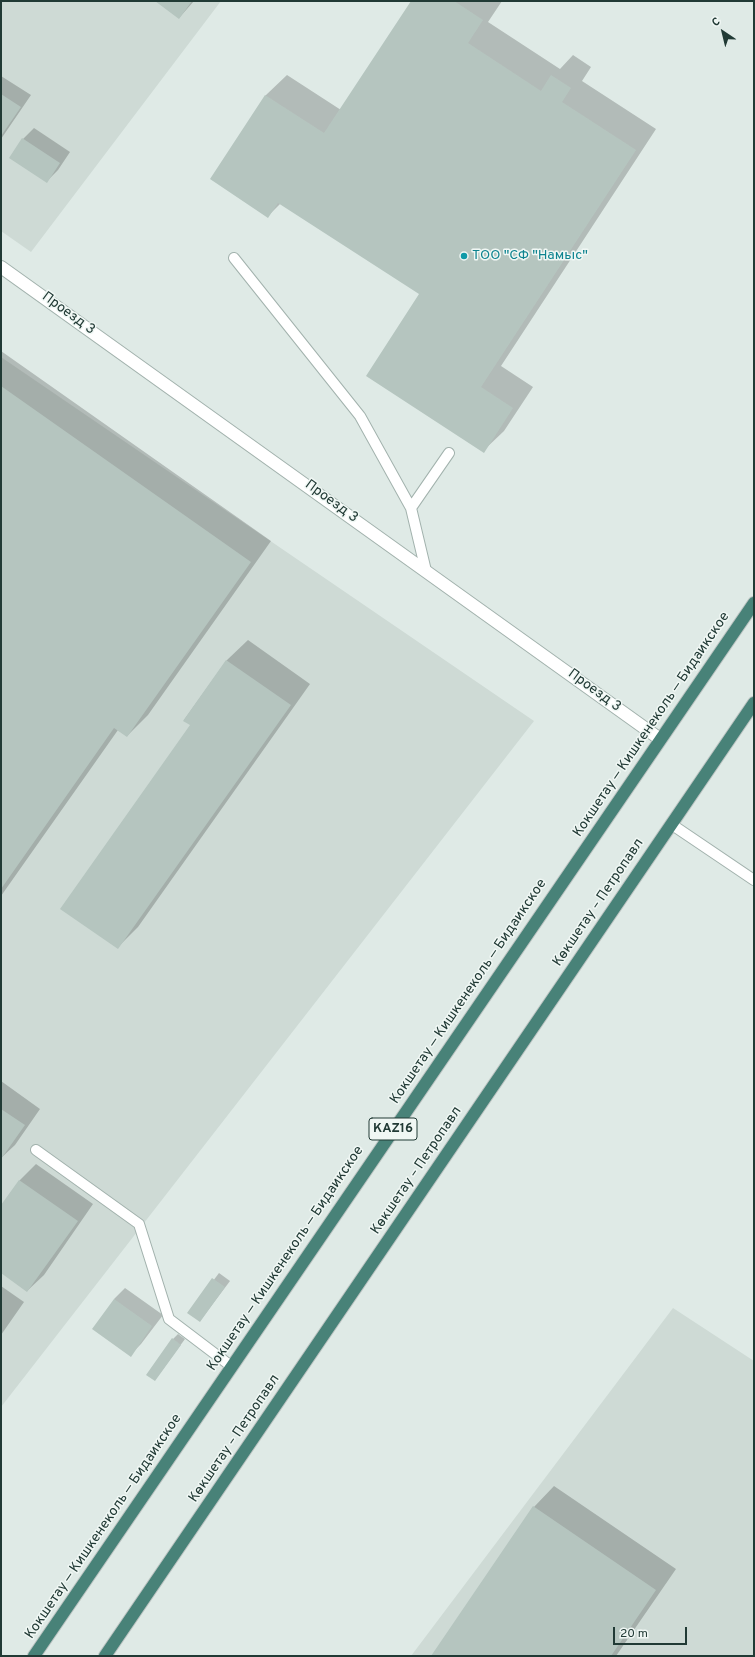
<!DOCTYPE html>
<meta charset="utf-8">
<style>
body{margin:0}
#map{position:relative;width:755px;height:1657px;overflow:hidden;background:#dfeae6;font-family:Overpass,sans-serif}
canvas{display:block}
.frame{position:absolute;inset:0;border:2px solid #213a35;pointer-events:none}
.north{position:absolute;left:703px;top:12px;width:40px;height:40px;-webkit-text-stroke:3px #f0f7f4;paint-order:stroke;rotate:325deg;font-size:11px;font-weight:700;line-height:16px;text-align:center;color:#213a35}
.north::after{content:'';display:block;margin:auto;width:14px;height:18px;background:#213a35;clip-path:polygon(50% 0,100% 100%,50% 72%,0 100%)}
.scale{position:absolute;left:613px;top:1627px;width:74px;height:18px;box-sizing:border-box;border:2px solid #213a35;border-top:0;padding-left:5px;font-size:12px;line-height:14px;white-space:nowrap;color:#213a35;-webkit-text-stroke:3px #f0f7f4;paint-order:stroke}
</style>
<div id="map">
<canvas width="755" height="1657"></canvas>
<div class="frame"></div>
<div class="north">С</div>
<div class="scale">20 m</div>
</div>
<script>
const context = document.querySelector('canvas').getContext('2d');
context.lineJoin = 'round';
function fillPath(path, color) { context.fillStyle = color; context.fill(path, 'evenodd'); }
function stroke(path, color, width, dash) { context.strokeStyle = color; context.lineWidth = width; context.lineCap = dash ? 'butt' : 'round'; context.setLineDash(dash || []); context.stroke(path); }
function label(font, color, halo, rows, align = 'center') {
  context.font = font + ' Overpass,sans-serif'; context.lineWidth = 3; context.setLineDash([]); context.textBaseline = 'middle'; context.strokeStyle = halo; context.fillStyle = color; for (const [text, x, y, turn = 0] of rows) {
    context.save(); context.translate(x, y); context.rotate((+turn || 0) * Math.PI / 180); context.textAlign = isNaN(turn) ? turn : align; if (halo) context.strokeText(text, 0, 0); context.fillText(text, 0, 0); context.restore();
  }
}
fillPath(new Path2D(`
 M 1,1 L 221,1 L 31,252 L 1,231 Z
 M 1,357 L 534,721 L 1,1407 Z
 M 673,1308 L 754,1361 L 754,1656 L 411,1656 Z`), '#cedad5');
fillPath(new Path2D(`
 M 156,1 L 194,1 L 179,18 Z
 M 412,1 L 502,1 L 488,22 L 560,69 L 573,55 L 591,67 L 582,81 L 656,129 L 501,366 L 533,387 L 504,431 L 483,451 L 421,294 L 281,203 L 268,216 L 211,179 L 266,95 L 287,75 L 341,110 Z
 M 1,76 L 31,95 L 1,139 Z
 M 34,128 L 70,152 L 58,170 L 47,181 L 11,157 L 23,139 Z
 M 1,351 L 271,541 L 148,715 L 127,736 L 118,730 L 1,896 Z
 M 248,640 L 310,684 L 138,927 L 117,948 L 191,725 L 184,720 L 227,660 Z
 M 1,1081 L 40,1109 L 15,1145 L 1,1158 Z
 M 36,1164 L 93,1204 L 44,1275 L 27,1291 L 1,1272 L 1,1207 L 20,1180 Z
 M 219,1273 L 230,1281 L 200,1321 L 189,1313 Z
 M 1,1286 L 24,1302 L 1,1335 Z
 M 125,1288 L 163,1315 L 141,1344 L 130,1355 L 114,1299 Z
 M 178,1334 L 185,1339 L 155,1380 L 173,1339 Z
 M 554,1486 L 676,1569 L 616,1656 L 432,1656 L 534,1507 Z`), '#0003');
fillPath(new Path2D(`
 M 155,1 L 192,1 L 179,19 Z
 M 411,1 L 454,1 L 483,20 L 468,43 L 541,91 L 551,75 L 571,88 L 562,102 L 636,150 L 481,387 L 513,408 L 484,453 L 366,376 L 419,294 L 278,203 L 268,218 L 210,179 L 265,95 L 324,133 Z
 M 1,94 L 21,107 L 1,136 Z
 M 22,138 L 60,163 L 47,183 L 9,158 Z
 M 1,386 L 251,562 L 127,737 L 114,728 L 1,889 Z
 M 226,660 L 291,705 L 118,949 L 60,909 L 190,725 L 183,721 Z
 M 1,1109 L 25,1125 L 1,1159 Z
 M 19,1180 L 78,1221 L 27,1292 L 1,1273 L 1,1205 Z
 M 212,1278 L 225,1287 L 200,1322 L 187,1313 Z
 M 114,1299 L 152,1326 L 131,1357 L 92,1329 Z
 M 172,1338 L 181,1345 L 155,1381 L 146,1375 Z
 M 533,1506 L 656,1590 L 611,1656 L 431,1656 Z`), '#b5c5bf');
const service = new Path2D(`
 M 234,258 L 360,416 L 411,508 L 426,571
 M 411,508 L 449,453
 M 671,824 L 754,880
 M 36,1150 L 139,1224 L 169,1319 L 231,1366`);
const minor = new Path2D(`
 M 1,267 L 660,739`);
const trunk = new Path2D(`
 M 34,1656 L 754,603
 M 105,1656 L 754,703`);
stroke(service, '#a2b2ad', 12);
stroke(minor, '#a2b2ad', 14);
stroke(trunk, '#bcc4c2', 14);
stroke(service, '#fff', 10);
stroke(minor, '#fff', 12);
stroke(trunk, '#488278', 12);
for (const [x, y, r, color] of [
 [464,256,4,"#0f9aa8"]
]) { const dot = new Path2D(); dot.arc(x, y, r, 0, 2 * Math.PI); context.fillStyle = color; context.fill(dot); stroke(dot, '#f0f7f4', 1.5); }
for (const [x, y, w] of [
 [393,1129,48]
]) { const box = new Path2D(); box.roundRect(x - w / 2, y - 11, w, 22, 3); context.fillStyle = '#f0f7f4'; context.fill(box); stroke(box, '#213a35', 1); }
label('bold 13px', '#213a35', null, [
 ["KAZ16",393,1129]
]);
label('14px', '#0d838f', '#f0f7f4', [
 ["ТОО \"СФ \"Намыс\"",472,256]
], 'left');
label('14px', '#213a35', '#f0f7f4', [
 ["Проезд 3",68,314,36],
 ["Проезд 3",331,502,36],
 ["Проезд 3",594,691,36],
 ["Кокшетау — Кишкенеколь — Бидаикское",652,725,-56],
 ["Көкшетау – Петропавл",599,903,-56],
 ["Кокшетау — Кишкенеколь — Бидаикское",469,992,-56],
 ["Көкшетау – Петропавл",417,1171,-56],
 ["Кокшетау — Кишкенеколь — Бидаикское",286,1259,-56],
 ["Көкшетау – Петропавл",235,1439,-56],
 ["Кокшетау — Кишкенеколь — Бидаикское",104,1527,-56]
]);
</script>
